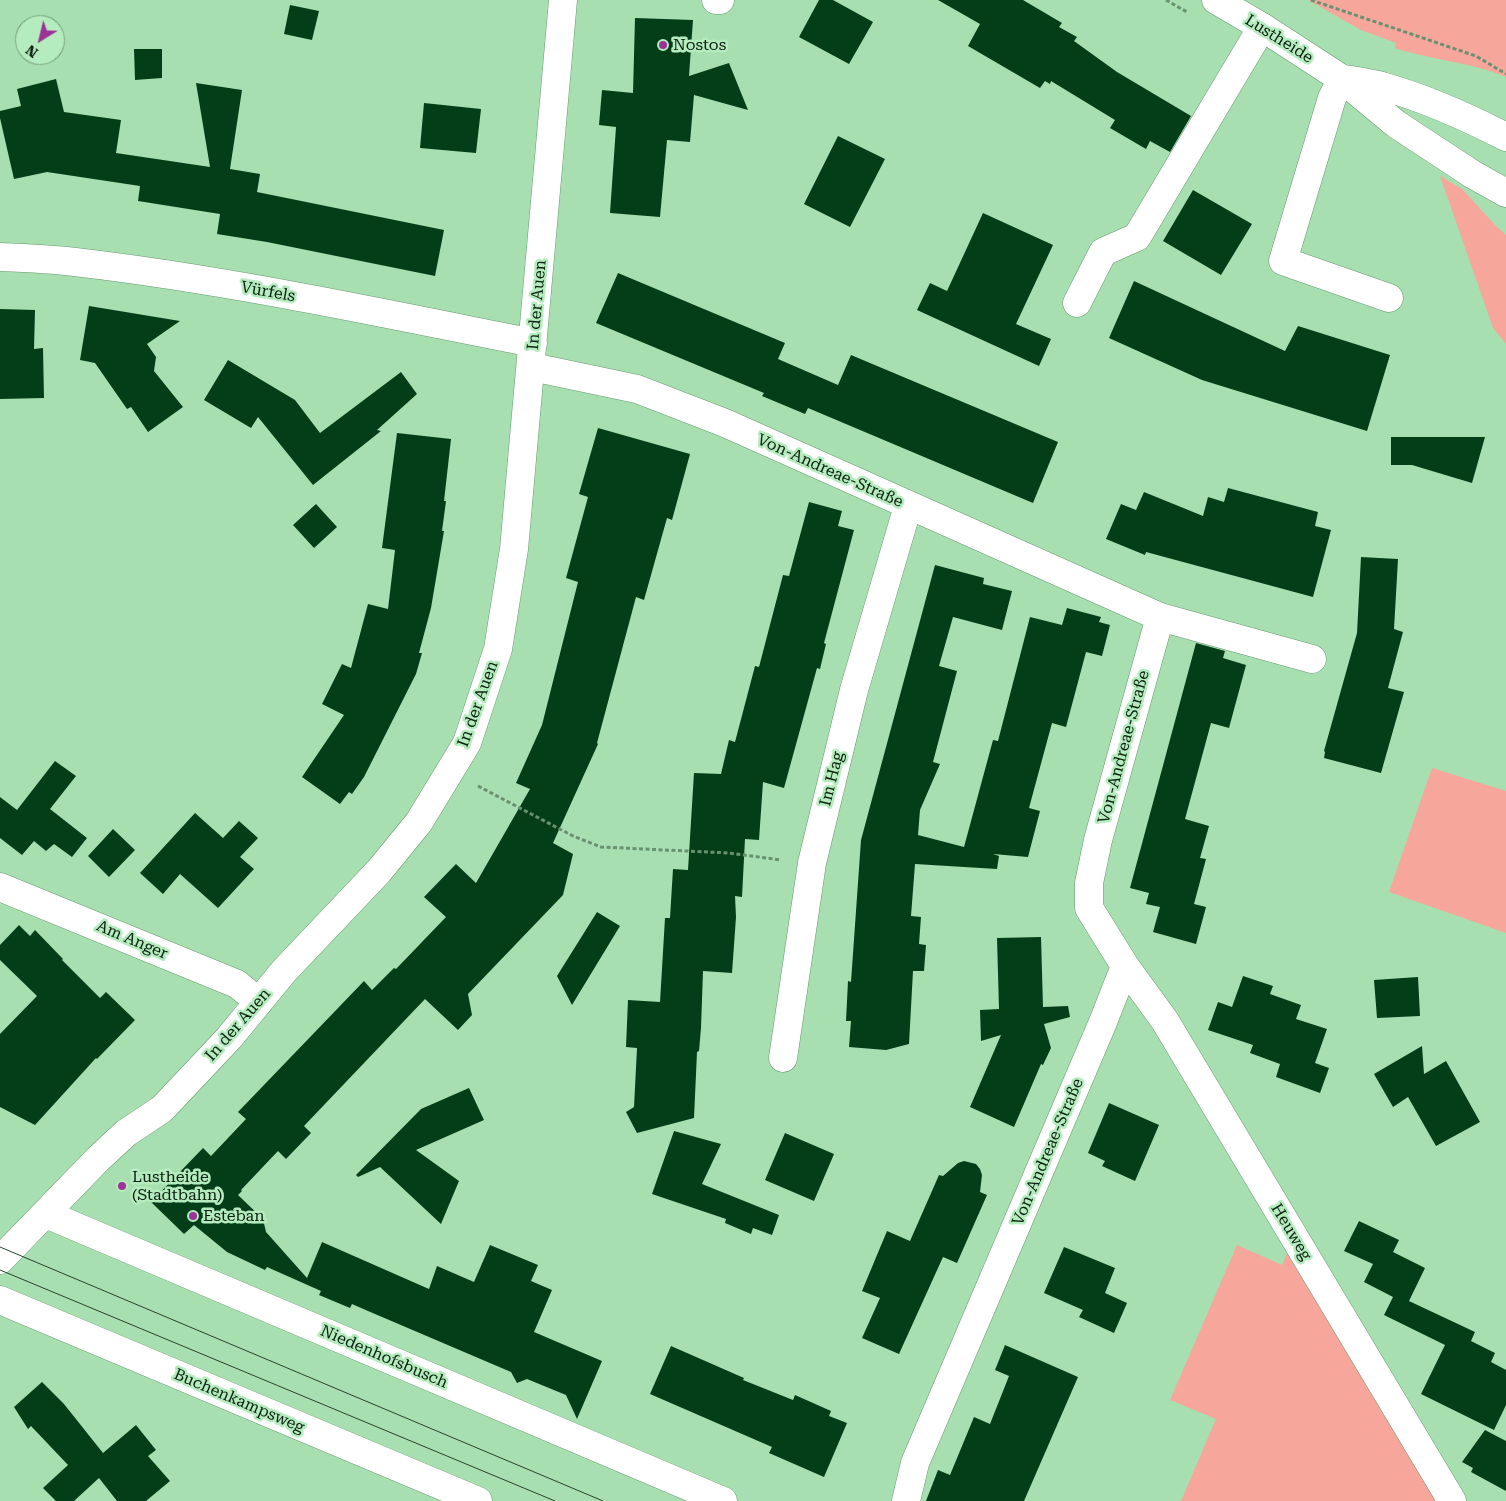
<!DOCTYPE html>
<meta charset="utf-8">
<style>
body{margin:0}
#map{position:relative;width:1506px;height:1501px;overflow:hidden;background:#a8dfb1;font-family:"Roboto Serif",serif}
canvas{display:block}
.north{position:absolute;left:15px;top:15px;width:50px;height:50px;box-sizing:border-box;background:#b5ecbe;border:1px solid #719a78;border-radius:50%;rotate:216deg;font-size:14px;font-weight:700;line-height:20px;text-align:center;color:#0b2010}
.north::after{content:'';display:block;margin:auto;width:18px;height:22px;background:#9c3498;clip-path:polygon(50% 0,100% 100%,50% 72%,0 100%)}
</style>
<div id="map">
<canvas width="1506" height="1501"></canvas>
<div class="north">N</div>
</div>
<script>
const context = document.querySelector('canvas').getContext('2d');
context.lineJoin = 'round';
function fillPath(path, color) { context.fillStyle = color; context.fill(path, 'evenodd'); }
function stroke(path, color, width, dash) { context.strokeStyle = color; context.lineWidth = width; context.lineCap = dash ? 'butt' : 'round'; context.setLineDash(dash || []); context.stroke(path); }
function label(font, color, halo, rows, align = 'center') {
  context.font = font + ' "Roboto Serif",serif'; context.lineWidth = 5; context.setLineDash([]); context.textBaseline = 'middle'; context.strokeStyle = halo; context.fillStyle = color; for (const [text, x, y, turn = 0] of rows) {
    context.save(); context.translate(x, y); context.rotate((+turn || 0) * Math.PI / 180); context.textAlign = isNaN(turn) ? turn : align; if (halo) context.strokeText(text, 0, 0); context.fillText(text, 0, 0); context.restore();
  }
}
fillPath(new Path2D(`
 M 1308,0 L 1506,0 L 1506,77 C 1471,62 1431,60 1395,48 L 1396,43 L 1361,30 Z
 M 1440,176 L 1462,189 L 1496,226 L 1506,235 L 1506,344 L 1493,328 Z
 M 1432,768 L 1506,791 L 1506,933 L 1389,892 Z
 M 1237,1245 L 1282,1265 L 1288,1251 L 1438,1501 L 1181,1501 L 1216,1419 L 1170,1400 Z`), '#f6a69a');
fillPath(new Path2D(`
 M 819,0 L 833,0 L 873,22 L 849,64 L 799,37 Z
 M 938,0 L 1023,0 L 1062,23 L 1059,27 L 1077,37 L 1074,41 L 1117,72 L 1191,116 L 1170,152 L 1150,141 L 1146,149 L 1110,128 L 1115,120 L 1051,81 L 1050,84 L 1045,81 L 1040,88 L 968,46 L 980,24 Z
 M 290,5 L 319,11 L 312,40 L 284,34 Z
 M 635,18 L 693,20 L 689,76 L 729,63 L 748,110 L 694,95 L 690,142 L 667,140 L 660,217 L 610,213 L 616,127 L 599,125 L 602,90 L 633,93 Z
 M 134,49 L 162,49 L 162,78 L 135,80 Z
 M 56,79 L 64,112 L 121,120 L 116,153 L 210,167 L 196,83 L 242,90 L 230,169 L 260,174 L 257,192 L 444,230 L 435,276 L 267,242 L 217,234 L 220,214 L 138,201 L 140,186 L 47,172 L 14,179 L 0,118 L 0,111 L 21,106 L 17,89 Z
 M 424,103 L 481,109 L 476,153 L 420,148 Z
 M 838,136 L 885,159 L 850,227 L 804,204 Z
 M 1193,190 L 1252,224 L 1221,275 L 1163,241 Z
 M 983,213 L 1053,245 L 1016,324 L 1051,339 L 1039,366 L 917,310 L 930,283 L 947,291 Z
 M 618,273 L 785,343 L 778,359 L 838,385 L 851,355 L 1058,442 L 1033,503 L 808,408 L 805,414 L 762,396 L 764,393 L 596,323 Z
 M 1134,281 L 1285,351 L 1298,326 L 1390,355 L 1367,431 L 1202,380 L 1109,338 Z
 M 89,306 L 180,321 L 147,344 L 156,357 L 154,371 L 183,407 L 148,432 L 131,407 L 127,409 L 95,363 L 80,360 Z
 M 0,309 L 35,310 L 34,349 L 43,348 L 44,398 L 0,399 Z
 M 228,360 L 295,400 L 320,433 L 401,372 L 417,394 L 377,430 L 381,431 L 313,485 L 258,417 L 251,428 L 204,400 Z
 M 598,428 L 690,454 L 672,520 L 667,518 L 644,600 L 636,597 L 597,743 L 598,744 L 553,843 L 573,854 L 563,895 L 468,994 L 472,1015 L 458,1030 L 425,999 L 304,1126 L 311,1133 L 286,1159 L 278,1151 L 241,1190 L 242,1191 L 238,1195 L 263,1219 L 266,1232 L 307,1278 L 322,1242 L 429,1289 L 437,1266 L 474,1282 L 490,1245 L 538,1265 L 531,1281 L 552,1290 L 534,1332 L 602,1361 L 577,1419 L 566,1395 L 527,1379 L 517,1383 L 511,1372 L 368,1311 L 352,1304 L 350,1308 L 319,1295 L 321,1291 L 267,1267 L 265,1270 L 227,1252 L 194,1225 L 184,1234 L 151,1202 L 203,1148 L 211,1156 L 246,1119 L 238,1112 L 364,981 L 372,990 L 394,968 L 396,969 L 446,917 L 424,897 L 456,864 L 476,883 L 530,789 L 516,783 L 542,725 L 578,582 L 566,578 L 588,497 L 579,494 Z
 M 397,433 L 451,439 L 444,501 L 446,501 L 442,531 L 444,531 L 431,608 L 419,653 L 422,653 L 416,674 L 364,777 L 352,794 L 349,792 L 340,804 L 302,777 L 344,715 L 322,704 L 342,664 L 351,668 L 368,604 L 388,609 L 395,550 L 382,548 Z
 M 1391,437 L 1485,437 L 1472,483 L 1412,465 L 1391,465 Z
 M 1228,488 L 1318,512 L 1315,526 L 1331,530 L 1313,597 L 1146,552 L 1145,555 L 1106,539 L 1121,504 L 1136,510 L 1144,492 L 1203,516 L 1208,497 L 1224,502 Z
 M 809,502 L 842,511 L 838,526 L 854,530 L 824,643 L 826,644 L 820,669 L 817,668 L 784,788 L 763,782 L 759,840 L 745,839 L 742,897 L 735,896 L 736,917 L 732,973 L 703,971 L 701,1028 L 699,1051 L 697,1052 L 694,1118 L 637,1133 L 626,1112 L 634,1107 L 637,1048 L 626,1047 L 628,1000 L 660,1002 L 665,918 L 670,918 L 673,869 L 688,870 L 694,773 L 721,774 L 729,740 L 735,742 L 755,666 L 759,667 L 783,575 L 789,576 Z
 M 316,504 L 337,527 L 314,548 L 293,525 Z
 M 1361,557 L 1398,559 L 1394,629 L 1403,632 L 1388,688 L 1404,692 L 1381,773 L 1324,758 L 1325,752 L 1324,751 L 1357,633 Z
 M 935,565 L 984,578 L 983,584 L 1012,591 L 1002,630 L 953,617 L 939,666 L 957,671 L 933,762 L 940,764 L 920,810 L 918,835 L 964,847 L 993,740 L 998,741 L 1030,617 L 1062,625 L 1067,608 L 1101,617 L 1099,622 L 1110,625 L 1102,656 L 1086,652 L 1066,727 L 1052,723 L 1029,808 L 1040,811 L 1028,857 L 993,854 L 999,856 L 997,869 L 915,864 L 911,916 L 921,917 L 919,944 L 926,945 L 924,971 L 913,971 L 909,1044 L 886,1050 L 849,1047 L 851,1021 L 846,1021 L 848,981 L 851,982 L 861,840 Z
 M 1196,643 L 1225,651 L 1223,658 L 1246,665 L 1229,728 L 1211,723 L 1185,819 L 1209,826 L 1200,858 L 1206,859 L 1194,904 L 1206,907 L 1196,944 L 1153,932 L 1160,907 L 1146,904 L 1149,893 L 1130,888 Z
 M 55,761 L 76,776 L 50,809 L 87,838 L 72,857 L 54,844 L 46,851 L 34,841 L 22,855 L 0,838 L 0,797 L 17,810 Z
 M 195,813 L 223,838 L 239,821 L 258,838 L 240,857 L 254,869 L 218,908 L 180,874 L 163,894 L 140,873 Z
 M 113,829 L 135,850 L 109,877 L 88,856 Z
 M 597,912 L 620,926 L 572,1005 L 557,976 Z
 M 19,925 L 30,936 L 35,930 L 63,959 L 62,960 L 100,998 L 106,992 L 135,1020 L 97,1059 L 96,1058 L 35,1125 L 0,1107 L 0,1034 L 37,996 L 0,960 L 0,945 Z
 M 1041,937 L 1043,1007 L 1068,1006 L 1070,1017 L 1044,1024 L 1051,1048 L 1043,1065 L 1041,1064 L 1014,1127 L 970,1107 L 1001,1035 L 981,1041 L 980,1010 L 999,1009 L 997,938 Z
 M 1243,976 L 1273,986 L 1270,994 L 1301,1005 L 1296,1019 L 1327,1029 L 1315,1063 L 1329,1068 L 1320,1093 L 1276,1077 L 1280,1064 L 1250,1053 L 1253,1045 L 1208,1030 L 1218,1002 L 1232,1007 Z
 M 1418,977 L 1420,1016 L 1377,1018 L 1374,980 Z
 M 1422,1046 L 1424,1074 L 1446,1061 L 1480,1122 L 1436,1146 L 1408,1097 L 1393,1107 L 1374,1074 Z
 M 469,1088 L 484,1120 L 416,1150 L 459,1181 L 441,1224 L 380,1167 L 358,1177 L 356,1175 L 421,1109 Z
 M 1109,1103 L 1159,1125 L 1135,1181 L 1102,1166 L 1105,1161 L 1088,1153 Z
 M 674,1131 L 721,1144 L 702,1184 L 779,1215 L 772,1235 L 753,1228 L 751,1234 L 725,1223 L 726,1219 L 652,1194 Z
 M 785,1133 L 834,1154 L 814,1201 L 765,1180 Z
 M 964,1161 L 976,1164 L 980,1169 L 982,1175 L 980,1192 L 987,1195 L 957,1263 L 943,1257 L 899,1354 L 862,1338 L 880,1298 L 862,1291 L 887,1231 L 910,1241 L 939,1175 L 943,1176 L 958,1163 Z
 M 1359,1221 L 1399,1240 L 1393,1252 L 1425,1268 L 1409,1301 L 1475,1332 L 1471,1341 L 1495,1353 L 1491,1362 L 1506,1370 L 1506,1405 L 1494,1430 L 1421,1394 L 1445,1345 L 1384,1315 L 1393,1297 L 1364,1282 L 1373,1264 L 1344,1251 Z
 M 1064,1247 L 1115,1268 L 1105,1293 L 1127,1303 L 1114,1333 L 1079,1317 L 1083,1310 L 1044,1293 Z
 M 1005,1345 L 1078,1377 L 1024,1501 L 926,1501 L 938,1470 L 950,1475 L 974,1417 L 990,1424 L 1009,1376 L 995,1370 Z
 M 671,1346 L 744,1378 L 743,1380 L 793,1400 L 795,1395 L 831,1411 L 829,1416 L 847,1423 L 824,1477 L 769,1453 L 772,1447 L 650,1394 Z
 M 42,1382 L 64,1404 L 103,1453 L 136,1425 L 156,1450 L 148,1456 L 170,1481 L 146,1501 L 117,1501 L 99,1478 L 74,1501 L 56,1501 L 43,1488 L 68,1465 L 31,1426 L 28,1429 L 14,1407 Z
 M 1485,1430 L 1506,1441 L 1506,1491 L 1471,1472 L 1473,1468 L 1462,1462 Z`), '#043e19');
const minor = new Path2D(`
 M 716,0 L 720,0
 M 1342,79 L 1332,98 L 1283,261 L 1389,298
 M 0,257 C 25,258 50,259 75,262 C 229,280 382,313 533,343
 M 1077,303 L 1103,252 L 1137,237 L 1262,27
 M 532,367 L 637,389 L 725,423 L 1160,617 L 1098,840 L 1089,883 L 1089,908 L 1125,966 L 1165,1021 L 1452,1501
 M 1160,617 L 1312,659
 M 0,887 L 237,984 L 259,1002
 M 783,1058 L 812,863 L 854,690 L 908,506
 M 46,1214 L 723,1501
 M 0,1260 L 98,1159 L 126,1133 L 162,1109 L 229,1038 L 284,971 L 379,871 L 419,822 L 467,743 L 498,649 L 514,549 L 563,0
 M 0,1300 L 478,1501
 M 906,1501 L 915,1463 L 1103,1022 L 1125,966`);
const major = new Path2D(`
 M 1216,0 L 1262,27 L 1342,79 L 1396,124 L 1472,174 L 1506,193
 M 1344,79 C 1357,81 1372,83 1385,87 C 1427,99 1467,117 1506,137`);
stroke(minor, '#66996f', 29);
stroke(major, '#66996f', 29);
stroke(new Path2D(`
 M 1166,0 L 1187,12
 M 1311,0 L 1476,56 L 1506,74
 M 478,786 L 573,836 L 601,847 L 729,853 L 781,860`), '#68916f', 3, [4, 2.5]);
stroke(minor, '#fff', 28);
stroke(major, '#fff', 28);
stroke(new Path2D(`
 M 0,1247 L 603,1501
 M 0,1270 L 555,1501`), '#28432d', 1);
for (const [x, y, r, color] of [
 [663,45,5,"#9c3498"],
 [122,1186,5,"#9c3498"],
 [193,1216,5,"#9c3498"]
]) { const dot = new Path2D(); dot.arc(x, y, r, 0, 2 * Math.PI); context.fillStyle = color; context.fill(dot); stroke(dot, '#b5ecbe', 2); }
label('16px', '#0b2010', '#b5ecbe', [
 ["Lustheide",1279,39,32],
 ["Vürfels",268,292,10],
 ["In der Auen",537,305,-85],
 ["Von-Andreae-Straße",830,471,24],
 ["In der Auen",478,704,-70],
 ["Von-Andreae-Straße",1124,747,-75],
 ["Im Hag",832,779,-76],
 ["Am Anger",132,940,23],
 ["In der Auen",238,1025,-49],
 ["Von-Andreae-Straße",1048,1152,-67],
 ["Heuweg",1291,1232,59],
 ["Niedenhofsbusch",384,1357,23],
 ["Buchenkampsweg",239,1401,23]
]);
label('16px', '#0b2010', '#b5ecbe', [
 ["Nostos",673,45],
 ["Lustheide",132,1177],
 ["(Stadtbahn)",132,1195],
 ["Esteban",203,1216]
], 'left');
</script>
